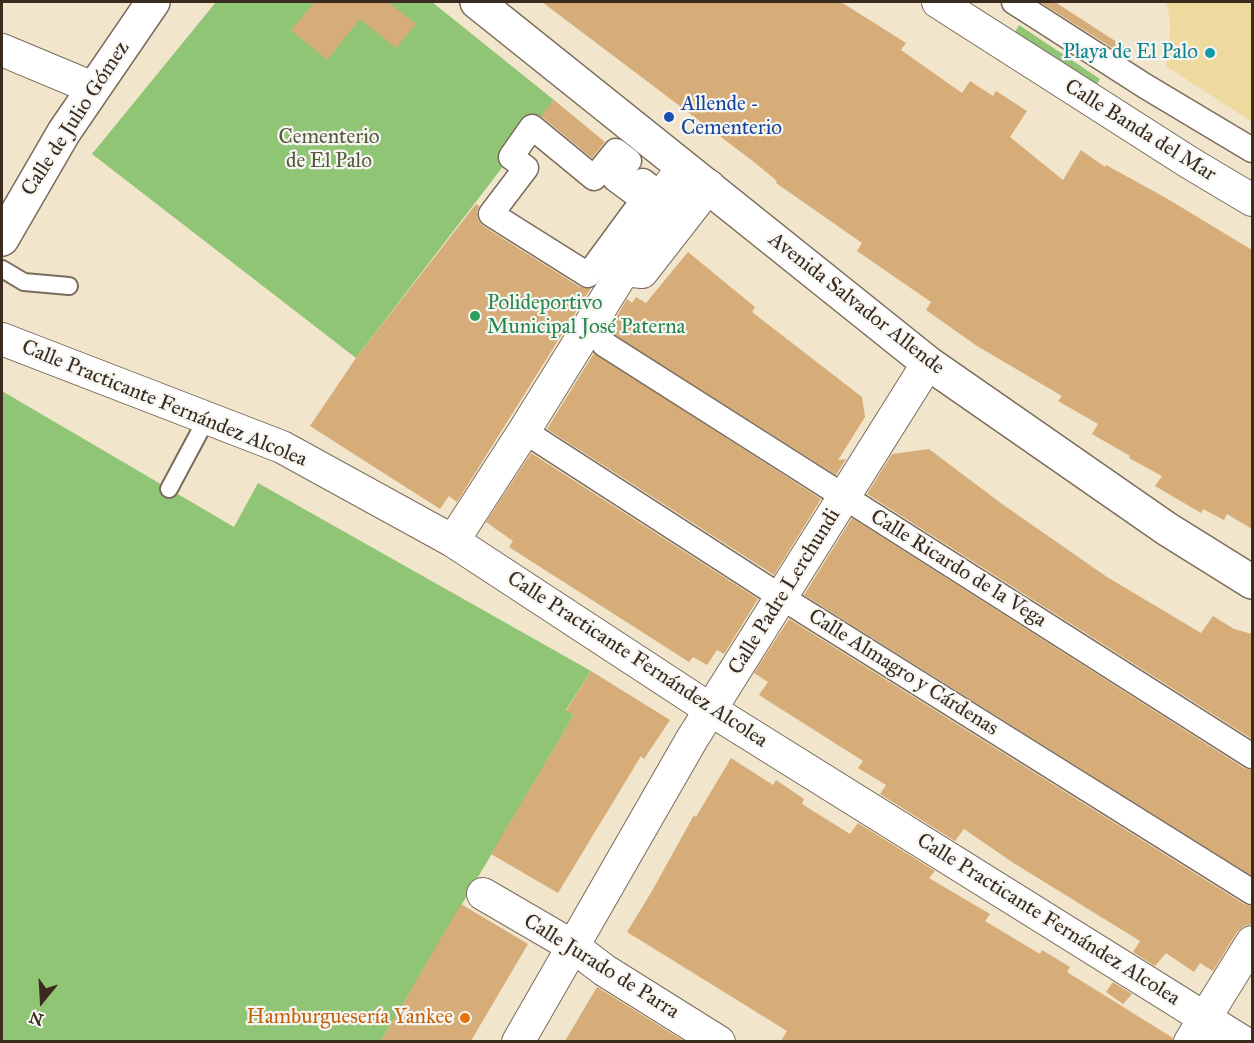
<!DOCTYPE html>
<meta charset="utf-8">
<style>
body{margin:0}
#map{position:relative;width:1254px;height:1043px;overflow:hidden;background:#f1e5cc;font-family:"IM FELL Great Primer",serif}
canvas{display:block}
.frame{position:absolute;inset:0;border:3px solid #3b2a1e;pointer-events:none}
.north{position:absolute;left:12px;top:971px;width:60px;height:60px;-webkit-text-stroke:4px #f6f6f2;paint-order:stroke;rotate:198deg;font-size:16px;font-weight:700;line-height:24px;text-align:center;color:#3b2a1e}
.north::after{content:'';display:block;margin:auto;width:21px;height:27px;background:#3b2a1e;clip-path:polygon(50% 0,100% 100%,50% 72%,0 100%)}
</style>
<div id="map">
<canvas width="1254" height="1043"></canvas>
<div class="frame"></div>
<div class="north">N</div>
</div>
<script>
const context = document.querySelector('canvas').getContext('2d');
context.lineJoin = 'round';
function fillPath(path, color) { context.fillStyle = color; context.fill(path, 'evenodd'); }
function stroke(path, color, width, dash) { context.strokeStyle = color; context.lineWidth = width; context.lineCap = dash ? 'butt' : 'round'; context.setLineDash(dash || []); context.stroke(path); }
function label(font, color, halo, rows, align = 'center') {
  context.font = font + ' "IM FELL Great Primer",serif'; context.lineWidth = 4.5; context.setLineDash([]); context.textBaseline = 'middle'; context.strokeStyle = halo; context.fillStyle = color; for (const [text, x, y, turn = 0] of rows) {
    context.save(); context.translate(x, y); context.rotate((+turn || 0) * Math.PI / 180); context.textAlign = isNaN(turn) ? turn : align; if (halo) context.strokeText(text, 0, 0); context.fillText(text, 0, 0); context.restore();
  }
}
fillPath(new Path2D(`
 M 216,2 L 432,2 L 554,100 L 356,358 L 92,154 Z
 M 1019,25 L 1100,79 L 1096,86 L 1015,32 Z
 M 2,391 L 234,527 L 258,483 L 591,671 L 566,710 L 574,715 L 381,1041 L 2,1041 Z`), '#90c576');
fillPath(new Path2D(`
 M 1165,2 L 1252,2 L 1252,122 L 1166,66 C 1169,45 1174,21 1165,2 Z`), '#eeda9e');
fillPath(new Path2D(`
 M 315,2 L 388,2 L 416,24 L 396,48 L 360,19 L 327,60 L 291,30 Z
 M 542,2 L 841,2 L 906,43 L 901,50 L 962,93 L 970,81 L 993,96 L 996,91 L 1027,111 L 1010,137 L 1063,180 L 1081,150 L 1105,167 L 1106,165 L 1166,198 L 1252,250 L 1252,529 L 1227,514 L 1224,520 L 1203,509 L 1201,513 L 1155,486 L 1162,476 L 1129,458 L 1130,456 L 1092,434 L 1098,424 L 1058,401 L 1062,396 L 977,346 L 926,310 L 931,302 L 857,251 L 862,243 L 776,183 L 777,181 L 754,162 Z
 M 1040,2 L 1055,2 L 1129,50 L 1125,56 Z
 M 554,100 L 605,142 L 592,158 L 541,116 Z
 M 476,204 L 479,206 L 477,212 L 478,220 L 483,226 L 580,287 L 591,288 L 457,502 L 449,496 L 440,509 L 310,426 L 356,358 Z
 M 688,252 L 755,307 L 752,312 L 862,397 L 865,417 L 838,460 L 846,459 L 836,475 L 608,331 L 627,299 L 632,303 L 636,297 L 646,303 Z
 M 594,353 L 821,499 L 774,575 L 547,429 Z
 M 929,449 L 1002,504 L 1107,577 L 1201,633 L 1213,616 L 1234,629 L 1252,634 L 1252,739 L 867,494 L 892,454 Z
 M 531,453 L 758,599 L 724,654 L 717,650 L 707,665 L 693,657 L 689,662 L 509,547 L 513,541 L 486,522 Z
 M 852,518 L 1244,768 L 1252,770 L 1252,876 L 804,595 Z
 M 789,619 L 1244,904 L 1252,906 L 1252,924 L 1244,926 L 1237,932 L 1213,971 L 1200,963 L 1194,972 L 1166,953 L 1155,966 L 1133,952 L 1140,941 L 1012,862 L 964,829 L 955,841 L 880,794 L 886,785 L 858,768 L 863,761 L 759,695 L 768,682 L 754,673 Z
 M 591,671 L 670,720 L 644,759 L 641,756 L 558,893 L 491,854 L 574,715 L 566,711 Z
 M 731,758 L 773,785 L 776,780 L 804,799 L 802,804 L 850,834 L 858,823 L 935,871 L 929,878 L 990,914 L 985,921 L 1040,954 L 1042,950 L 1070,967 L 1067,972 L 1173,1038 L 1172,1041 L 781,1041 L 787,1031 L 627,932 L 652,891 L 694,815 L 696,817 Z
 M 461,904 L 528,944 L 475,1034 L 471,1041 L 381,1041 Z
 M 1113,982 L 1132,994 L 1123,1004 L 1106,992 Z
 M 597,987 L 618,1000 L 684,1041 L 565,1041 Z`), '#d6ac79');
const service = new Path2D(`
 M 2,269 L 24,282 L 69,286
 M 169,489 L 207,418`);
const pedestrian = new Path2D(`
 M 1014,2 L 1145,86 L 1252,150
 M 532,127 L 594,178 L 616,151 L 629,161 L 615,179 L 634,193 L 643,181 L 652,188 L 588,275 L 491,214 L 526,168 L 511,157 Z
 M 604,344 L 1252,756
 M 524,431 L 781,597 L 1252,892`);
const minor = new Path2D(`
 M 938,2 L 1190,163 L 1252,200
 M 2,50 L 93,88
 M 624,270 L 642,272 L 709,186
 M 2,339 L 282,447 L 453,541 L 711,710 L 1243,1042
 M 453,541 L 524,431 L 624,270 L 618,255 L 683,167
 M 483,894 L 574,947 L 604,970 L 719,1042
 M 518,1042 L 692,739 L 928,363
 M 1190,1042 L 1252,942`);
const tertiary = new Path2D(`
 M 2,239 L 64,132 L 153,2`);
const primary = new Path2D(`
 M 477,2 L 928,363 L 1167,529 L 1252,582`);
stroke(service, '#7b6b5b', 20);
stroke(pedestrian, '#7b6b5b', 27);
stroke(minor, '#7b6b5b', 34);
stroke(tertiary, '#7b6b5b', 36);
stroke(primary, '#7b6b5b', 36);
stroke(service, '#fff', 16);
stroke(pedestrian, '#fff', 24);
stroke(minor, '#fff', 32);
stroke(tertiary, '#fff', 33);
stroke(primary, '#fff', 33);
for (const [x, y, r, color] of [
 [1210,53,6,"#0f9aa8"],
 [669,117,6,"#1a4fb4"],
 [475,316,6,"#2e9e5b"],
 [465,1018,6,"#e8710a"]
]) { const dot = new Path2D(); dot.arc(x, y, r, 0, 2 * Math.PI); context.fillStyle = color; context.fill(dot); stroke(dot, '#f6f6f2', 2); }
label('21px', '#0d838f', '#f6f6f2', [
 ["Playa de El Palo",1198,53]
], 'right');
label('21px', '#164399', '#f6f6f2', [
 ["Allende -",681,105],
 ["Cementerio",681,129]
], 'left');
label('21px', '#3b2a1e', '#f6f6f2', [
 ["Calle de Julio Gómez",76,119,-57],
 ["Calle Banda del Mar",1140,131,32],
 ["Avenida Salvador Allende",856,304,38],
 ["Calle Practicante Fernández Alcolea",164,404,22],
 ["Calle Ricardo de la Vega",958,569,32],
 ["Calle Padre Lerchundi",785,592,-58],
 ["Calle Practicante Fernández Alcolea",637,660,33],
 ["Calle Almagro y Cárdenas",903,673,32],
 ["Calle Practicante Fernández Alcolea",1048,920,32],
 ["Calle Jurado de Parra",601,967,32]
]);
label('21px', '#545838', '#f6f6f2', [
 ["Cementerio",329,138],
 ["de El Palo",329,162]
]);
label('21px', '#27864d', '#f6f6f2', [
 ["Polideportivo",487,304],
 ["Municipal José Paterna",487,328]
], 'left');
label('21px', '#c56008', '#f6f6f2', [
 ["Hamburguesería Yankee",453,1018]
], 'right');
</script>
